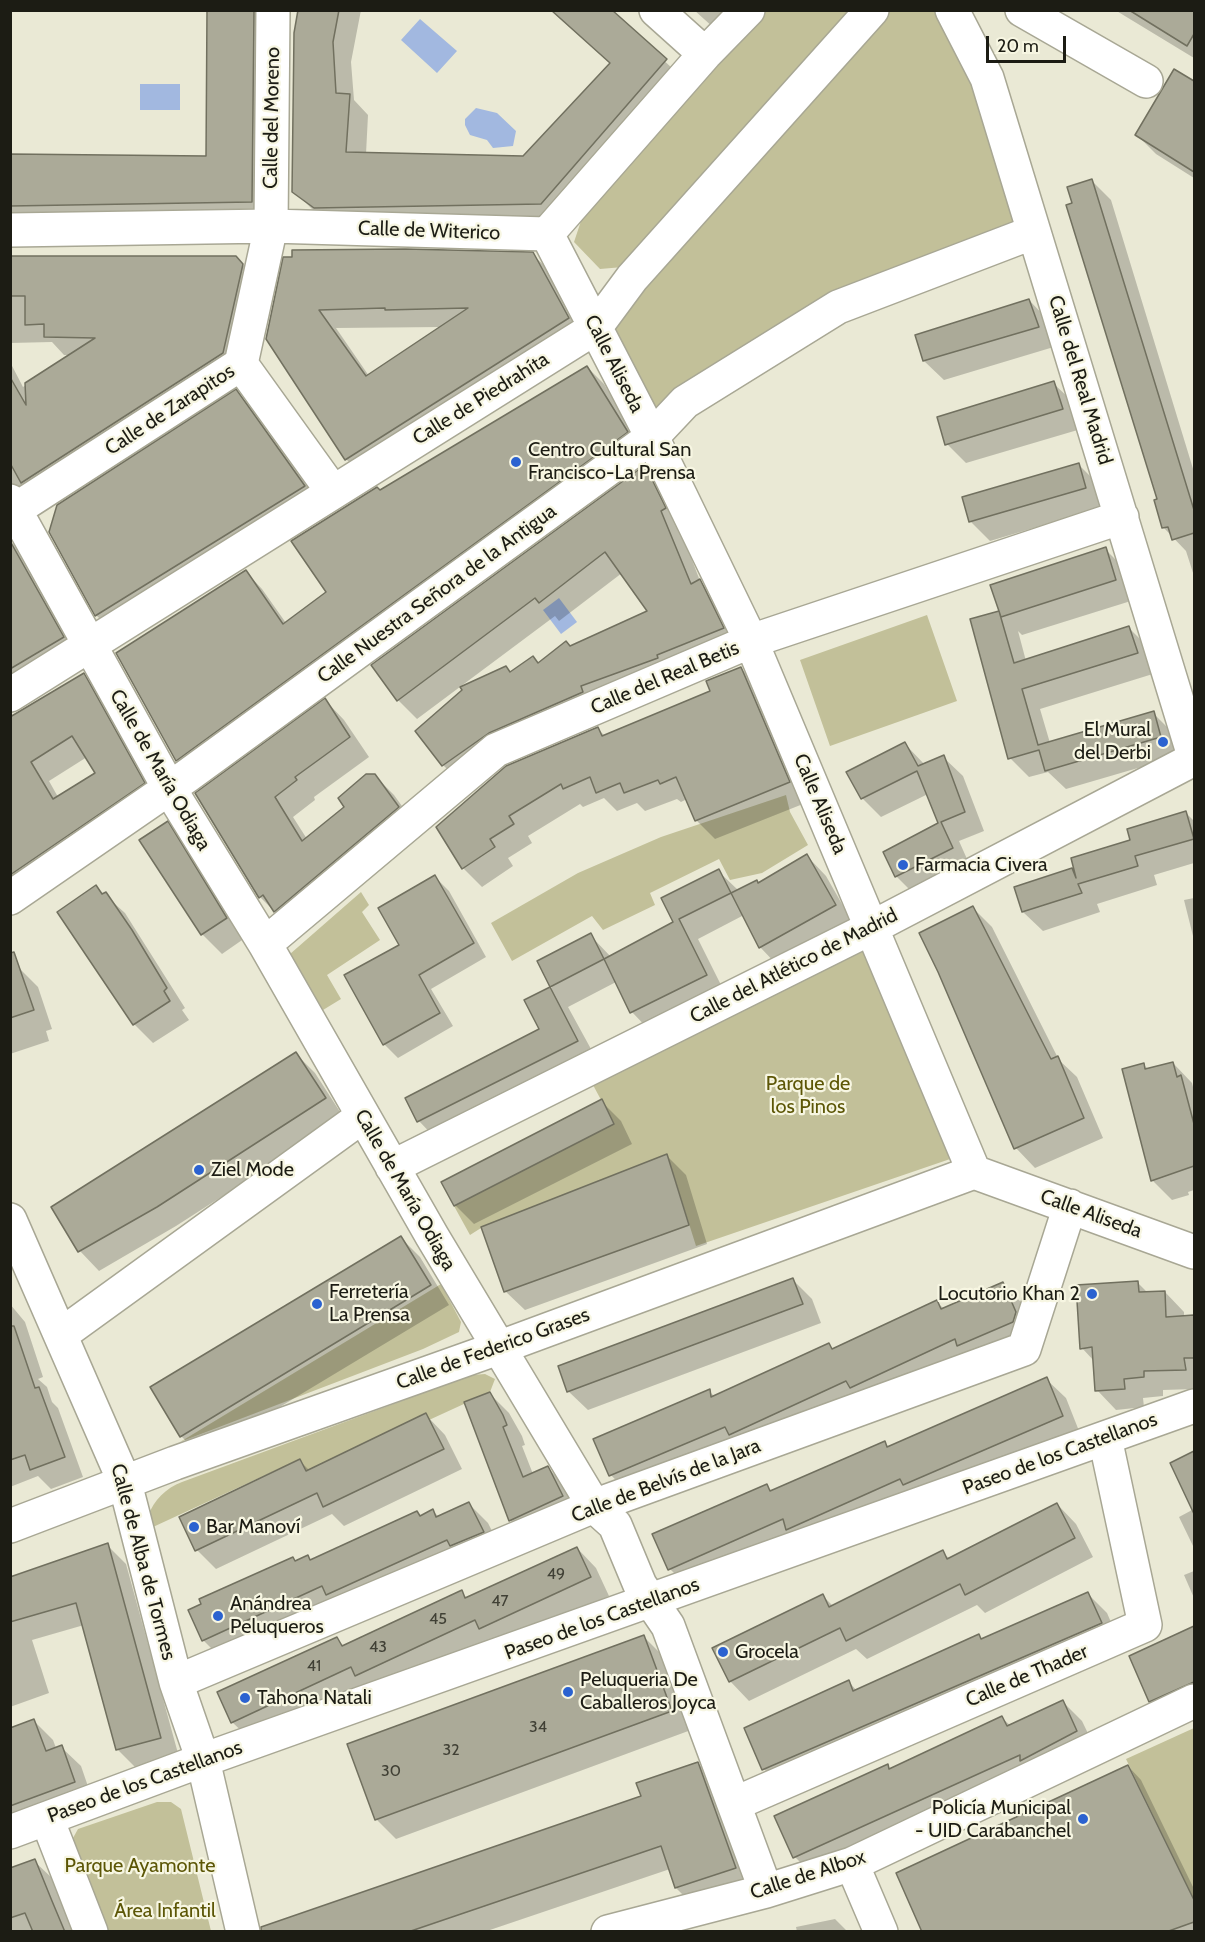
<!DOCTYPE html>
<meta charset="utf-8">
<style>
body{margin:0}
#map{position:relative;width:1205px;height:1942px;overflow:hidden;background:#eae9d5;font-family:Cabin,sans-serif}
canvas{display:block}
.frame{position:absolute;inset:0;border:12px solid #1c1c14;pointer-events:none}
.scale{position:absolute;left:986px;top:36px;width:80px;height:27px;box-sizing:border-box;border:3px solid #1c1c14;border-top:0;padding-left:8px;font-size:18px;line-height:21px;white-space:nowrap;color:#1c1c14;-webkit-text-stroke:4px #f7f6e2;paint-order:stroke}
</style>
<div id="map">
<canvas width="1205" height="1942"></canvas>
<div class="frame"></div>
<div class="scale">20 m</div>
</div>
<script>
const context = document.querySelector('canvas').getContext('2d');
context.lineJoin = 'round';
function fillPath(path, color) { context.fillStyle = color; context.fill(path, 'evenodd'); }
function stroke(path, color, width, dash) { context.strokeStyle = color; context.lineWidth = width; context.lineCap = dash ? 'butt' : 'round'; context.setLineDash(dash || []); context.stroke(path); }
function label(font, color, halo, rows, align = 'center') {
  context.font = font + ' Cabin,sans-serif'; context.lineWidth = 4.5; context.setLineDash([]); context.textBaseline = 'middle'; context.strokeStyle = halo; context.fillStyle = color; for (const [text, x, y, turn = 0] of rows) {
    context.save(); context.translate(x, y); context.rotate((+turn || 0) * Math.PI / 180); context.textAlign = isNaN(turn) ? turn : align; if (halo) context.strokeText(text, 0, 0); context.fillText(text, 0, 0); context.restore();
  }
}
fillPath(new Path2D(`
 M 766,11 L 852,11 L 623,267 L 600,269 L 574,242 L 581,221 Z
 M 873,11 L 952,11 L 1034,232 L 835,304 L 650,433 L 595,328 Z
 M 927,615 L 957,701 L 830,746 L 800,660 Z
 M 786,795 L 790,812 L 808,845 L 762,873 L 730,880 L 719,859 L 650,893 L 655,905 L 603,930 L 592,916 L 512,961 L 491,923 L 578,873 L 661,837 Z
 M 361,892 L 369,905 L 362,912 L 380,940 L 327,975 L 341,999 L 323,1010 L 290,954 Z
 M 864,949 L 956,1157 L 696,1246 L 667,1154 L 481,1228 L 470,1235 L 454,1206 L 614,1124 L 593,1085 Z
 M 441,1284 L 461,1322 L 459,1332 L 423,1349 L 180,1442 Z
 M 485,1374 L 495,1379 L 490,1392 L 429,1420 L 426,1414 L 306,1471 L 300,1459 L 153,1527 L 148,1516 C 154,1500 166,1488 182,1482 L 472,1375 Z
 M 1194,1728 L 1194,1900 L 1126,1759 Z
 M 157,1802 L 171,1802 L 181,1809 L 211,1931 L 105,1931 L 73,1838 L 78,1829 Z`), '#c2c099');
fillPath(new Path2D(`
 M 420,19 L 457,51 L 437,73 L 401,40 Z
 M 140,84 L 180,84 L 180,110 L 140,110 Z
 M 476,108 L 497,113 L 516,131 L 513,146 L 493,148 L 487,140 L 470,135 L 465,125 L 465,119 Z
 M 559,598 L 577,622 L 561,634 L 543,610 Z`), '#a2b8e0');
fillPath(new Path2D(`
 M 208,10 L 270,10 L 269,218 L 10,222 L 10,155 L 207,158 Z
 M 300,10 L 361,10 L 351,62 L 354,100 L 368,115 L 366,154 L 524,157 L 611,64 L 550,10 L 609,10 L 685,80 L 561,222 L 314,211 L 294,191 Z
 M 694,10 L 749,10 L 724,37 Z
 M 1115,10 L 1194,10 L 1194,58 Z
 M 1175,71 L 1194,83 L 1194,178 L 1156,154 L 1137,135 Z
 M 1092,181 L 1111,200 L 1194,472 L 1194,576 L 1186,551 L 1164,528 L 1159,500 L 1074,204 Z
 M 532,254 L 552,273 L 588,338 L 365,478 L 346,459 L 285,259 ZM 442,327 L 369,376 L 336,328 Z
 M 235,257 L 254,276 L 241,372 L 10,524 L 10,362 L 23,387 L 71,355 L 64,355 L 52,342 L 10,343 L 10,258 Z
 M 1029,300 L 1048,320 L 1057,346 L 944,380 L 924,361 Z
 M 587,367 L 604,384 L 643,449 L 193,777 L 177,760 L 246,572 L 262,589 L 286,623 L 328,593 L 380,492 Z
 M 1053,383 L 1073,402 L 1081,429 L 966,463 L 947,444 Z
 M 236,391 L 255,411 L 323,506 L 115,634 L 96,615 Z
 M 1078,464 L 1098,484 L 1104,507 L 990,541 L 971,522 L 963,498 Z
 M 645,467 L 664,486 L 700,581 L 719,600 L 742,647 L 462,784 L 443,765 L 464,690 L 539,665 L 650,612 L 622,573 L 559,621 L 555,616 L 417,719 L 398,700 L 373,665 Z
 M 10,541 L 26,556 L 81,656 L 10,699 Z
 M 1105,549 L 1124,568 L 1134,600 L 1022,635 L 1018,631 L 1026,661 L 1129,628 L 1148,647 L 1156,673 L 1040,709 L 1050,743 L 1153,713 L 1172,732 L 1179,756 L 1066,789 L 1048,772 L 1029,777 L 1010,758 L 998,612 L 1003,616 Z
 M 741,668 L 760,688 L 808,802 L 715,839 L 696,820 L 687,799 L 681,802 L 677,799 L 645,811 L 637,803 L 617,811 L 604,798 L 583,807 L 580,804 L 528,836 L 532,843 L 508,858 L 513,866 L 482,887 L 463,868 L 438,827 L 598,729 L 605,736 L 712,692 Z
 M 84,675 L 102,693 L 162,801 L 10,912 L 10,795 ZM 87,757 L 97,773 L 58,797 L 49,781 Z
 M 325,700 L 344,720 L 369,757 L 314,797 L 315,800 L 293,817 L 307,839 L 346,808 L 374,775 L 394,795 L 417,827 L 279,916 L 260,897 L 197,794 Z
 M 905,744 L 925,765 L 943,757 L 963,776 L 984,831 L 959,841 L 971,868 L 915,895 L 896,876 L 940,823 L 928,794 L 881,817 L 862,798 Z
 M 1185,812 L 1194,821 L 1194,863 L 1154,875 L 1157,885 L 1097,904 L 1100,912 L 1043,931 L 1023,912 L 1015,888 L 1072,870 L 1077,875 Z
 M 167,823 L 187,843 L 245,938 L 222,954 L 202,934 L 141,840 Z
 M 807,856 L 826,876 L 854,925 L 779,967 L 760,947 L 744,915 L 698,939 L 726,995 L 651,1032 L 632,1012 L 616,982 L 568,1007 L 597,1060 L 438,1141 L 419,1121 L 407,1099 L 541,1029 L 526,1001 L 552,988 L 539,961 L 590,935 L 611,957 L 675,923 L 718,871 L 738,890 L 759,884 Z
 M 435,877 L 449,891 L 486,957 L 431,989 L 453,1026 L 398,1058 L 384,1044 L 401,945 Z
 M 96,887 L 125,913 L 185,1008 L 182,1010 L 189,1020 L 153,1043 L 134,1024 Z
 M 1194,898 L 1194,940 L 1184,900 Z
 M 972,907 L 992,927 L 1059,1060 L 1077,1077 L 1103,1138 L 1035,1168 L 1016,1148 L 921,934 Z
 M 10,959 L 38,987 L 52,1029 L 46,1031 L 49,1041 L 10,1054 Z
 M 296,1054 L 315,1073 L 344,1118 L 176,1226 L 99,1271 L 80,1251 L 53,1208 Z
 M 1173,1063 L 1192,1083 L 1194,1091 L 1194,1190 L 1188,1192 L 1189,1195 L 1172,1200 L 1153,1181 L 1124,1070 L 1143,1064 L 1149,1070 Z
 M 601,1101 L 621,1121 L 632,1144 L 474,1224 L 455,1205 Z
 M 667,1156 L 686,1175 L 707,1244 L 525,1310 L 505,1291 Z
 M 401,1238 L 420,1257 L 449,1305 L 200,1455 L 181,1436 Z
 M 793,1280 L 812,1299 L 821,1323 L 588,1410 L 568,1391 Z
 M 1138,1283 L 1148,1293 L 1165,1292 L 1184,1312 L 1184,1317 L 1194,1316 L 1194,1389 L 1163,1390 L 1163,1396 L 1143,1398 L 1144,1407 L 1116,1410 L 1097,1390 L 1094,1361 L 1082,1348 Z
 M 1002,1284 L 1022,1303 L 1035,1332 L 630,1495 L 611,1475 L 709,1391 L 715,1397 L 828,1344 L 833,1350 L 937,1302 L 944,1309 Z
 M 10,1304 L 25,1322 L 43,1377 L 38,1379 L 47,1387 L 52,1402 L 58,1408 L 83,1477 L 51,1489 L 38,1476 L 10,1487 Z
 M 1046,1379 L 1066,1398 L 1081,1436 L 689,1588 L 670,1569 L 766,1486 L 772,1491 L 884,1442 L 889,1447 Z
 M 490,1394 L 509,1413 L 522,1436 L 525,1445 L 522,1446 L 533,1474 L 548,1468 L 567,1487 L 581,1515 L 529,1539 L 510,1520 Z
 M 426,1415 L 445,1435 L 462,1469 L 344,1526 L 332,1514 L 216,1569 L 197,1550 L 300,1461 L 310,1471 Z
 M 1194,1452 L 1194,1548 L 1179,1517 L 1194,1509 L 1172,1463 Z
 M 469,1504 L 488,1523 L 502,1551 L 222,1659 L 203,1640 L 308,1557 L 311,1561 L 417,1513 L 421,1517 L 433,1511 L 439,1517 Z
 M 1057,1504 L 1076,1524 L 1093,1557 L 985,1613 L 977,1605 L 867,1659 L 856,1649 L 749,1701 L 730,1681 L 823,1596 L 833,1606 L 942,1552 L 950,1559 Z
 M 107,1545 L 126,1564 L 179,1757 L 137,1769 L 117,1749 L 84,1625 L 32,1640 L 49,1693 L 10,1707 L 10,1578 Z
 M 577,1548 L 596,1568 L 609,1596 L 500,1647 L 252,1741 L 232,1722 L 336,1638 L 345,1647 L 461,1592 L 468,1599 Z
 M 1194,1571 L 1194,1598 L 1184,1575 Z
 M 1088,1594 L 1107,1613 L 1120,1643 L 783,1788 L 764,1769 L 849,1682 L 857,1691 L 978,1635 L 983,1640 Z
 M 1194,1627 L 1194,1709 L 1170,1720 L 1150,1701 L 1131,1657 Z
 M 644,1637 L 663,1656 L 691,1730 L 396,1839 L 376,1819 Z
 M 1063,1702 L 1082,1721 L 1096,1750 L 814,1876 L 795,1857 L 887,1766 L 891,1770 L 1002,1718 L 1011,1726 Z
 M 34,1721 L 53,1740 L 56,1748 L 61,1747 L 81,1766 L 93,1801 L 10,1831 L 10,1742 Z
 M 698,1763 L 717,1783 L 754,1887 L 695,1907 L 676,1888 L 670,1869 L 484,1932 L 282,1932 L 643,1797 Z
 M 1128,1766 L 1141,1780 L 1194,1889 L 1194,1932 L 924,1932 Z
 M 34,1861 L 52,1878 L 74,1932 L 10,1932 L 10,1870 Z
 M 835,1919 L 848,1932 L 797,1932 L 796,1927 Z`), '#0003');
const building = new Path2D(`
 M 207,10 L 254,10 L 252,202 L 10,206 L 10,154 L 206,156 Z
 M 298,10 L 339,10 L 333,42 L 336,93 L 350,94 L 346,152 L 523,156 L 610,63 L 551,10 L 612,10 L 667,59 L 541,204 L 314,208 L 292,192 L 294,33 Z
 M 1129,10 L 1194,10 L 1194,34 L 1187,46 Z
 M 1174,69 L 1194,81 L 1194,172 L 1135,135 Z
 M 1092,179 L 1194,510 L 1194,533 L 1172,540 L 1168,527 L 1162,528 L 1154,500 L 1157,499 L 1066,205 L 1072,203 L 1067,187 Z
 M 405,249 L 533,252 L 569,318 L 345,460 L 266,339 L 283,257 L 292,257 L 292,250 ZM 385,308 L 385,310 L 468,308 L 366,376 L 319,310 Z
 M 10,256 L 236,256 L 243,264 L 223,353 L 21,483 L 10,463 L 10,377 L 26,405 L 25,383 L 95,338 L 44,337 L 44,324 L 25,325 L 25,296 L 10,296 Z
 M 1029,299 L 1039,327 L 923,361 L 915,335 Z
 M 587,366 L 628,432 L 176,761 L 116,653 L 246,570 L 283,624 L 326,592 L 291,541 L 377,487 L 380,490 Z
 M 1054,381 L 1063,409 L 945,445 L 937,417 Z
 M 236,389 L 305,486 L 95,616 L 49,532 L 57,505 Z
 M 1079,463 L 1086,488 L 969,522 L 962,497 Z
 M 645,465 L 666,508 L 661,511 L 691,584 L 700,579 L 724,628 L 657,655 L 658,658 L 581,686 L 583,692 L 489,733 L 442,766 L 415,731 L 462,690 L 460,687 L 506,666 L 510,672 L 533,656 L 538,663 L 566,641 L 570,646 L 647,611 L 605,552 L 539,603 L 535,598 L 397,701 L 371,665 Z
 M 10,541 L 64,637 L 10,669 Z
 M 1106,547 L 1116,580 L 1001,617 L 990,585 Z
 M 999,611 L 1014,663 L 1129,626 L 1138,653 L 1022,689 L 1038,745 L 1154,711 L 1161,737 L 1045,771 L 1039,750 L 1008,759 L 970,619 Z
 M 741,667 L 790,782 L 695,821 L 676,777 L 660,784 L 658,780 L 624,793 L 620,783 L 596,793 L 590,777 L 563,789 L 561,784 L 509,816 L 514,824 L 490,839 L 495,847 L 462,869 L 436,827 L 506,766 L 598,727 L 602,736 L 710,691 L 706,681 Z
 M 84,673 L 145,783 L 10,875 L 10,717 ZM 72,736 L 95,773 L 53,799 L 31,762 Z
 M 325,698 L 350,737 L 295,777 L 297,780 L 275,797 L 302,841 L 344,807 L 338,798 L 366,774 L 375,774 L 399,807 L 274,912 L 263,895 L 259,898 L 195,793 Z
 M 905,742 L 918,766 L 944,755 L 965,812 L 941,822 L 953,848 L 895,877 L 883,852 L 938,823 L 917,771 L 861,799 L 846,772 Z
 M 1186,811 L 1194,839 L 1135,856 L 1138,866 L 1078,884 L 1082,893 L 1022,912 L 1014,887 L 1072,868 L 1076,878 L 1071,858 L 1130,840 L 1127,829 Z
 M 168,821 L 227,918 L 201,935 L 139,840 Z
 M 807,854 L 836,905 L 759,948 L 731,893 L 757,880 L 758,883 Z
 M 719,869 L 731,893 L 679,919 L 707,975 L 630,1013 L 604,959 L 673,922 L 661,898 Z
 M 435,875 L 474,943 L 419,975 L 440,1013 L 383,1045 L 344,975 L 399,945 L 378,908 Z
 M 96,885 L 102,894 L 106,892 L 132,930 L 167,988 L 164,991 L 170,1001 L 133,1025 L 57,912 Z
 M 973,906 L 1051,1059 L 1058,1056 L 1084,1118 L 1014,1149 L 938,972 L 919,933 Z
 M 591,933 L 604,959 L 550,987 L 537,961 Z
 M 14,952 L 34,1010 L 10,1018 L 10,953 Z
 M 550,987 L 578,1041 L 417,1122 L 405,1098 L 539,1029 L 524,1000 Z
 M 296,1052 L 326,1098 L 157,1207 L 78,1252 L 51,1207 Z
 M 1173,1062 L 1177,1077 L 1181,1075 L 1194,1124 L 1194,1166 L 1151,1181 L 1122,1069 L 1144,1063 L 1145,1069 Z
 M 602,1099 L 614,1124 L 454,1206 L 441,1182 Z
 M 667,1154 L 689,1225 L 504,1292 L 481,1227 Z
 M 401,1236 L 431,1285 L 180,1437 L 150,1387 Z
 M 793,1278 L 803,1304 L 567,1392 L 558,1366 Z
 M 1138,1281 L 1139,1292 L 1165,1291 L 1166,1317 L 1194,1315 L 1194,1358 L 1184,1358 L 1186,1370 L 1144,1371 L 1144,1377 L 1124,1379 L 1125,1389 L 1095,1391 L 1092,1347 L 1080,1349 L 1076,1285 Z
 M 1003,1282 L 1016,1312 L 1013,1322 L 957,1346 L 955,1339 L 850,1388 L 846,1381 L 729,1435 L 725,1427 L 609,1476 L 593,1439 L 710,1389 L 711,1397 L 829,1343 L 832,1349 L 937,1300 L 941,1309 Z
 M 10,1326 L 14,1326 L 35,1388 L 39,1387 L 65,1457 L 30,1470 L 25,1455 L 10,1460 Z
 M 1047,1377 L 1063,1416 L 903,1485 L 900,1479 L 786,1530 L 783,1519 L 668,1570 L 652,1534 L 767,1484 L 770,1491 L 885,1441 L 887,1447 Z
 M 490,1392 L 503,1415 L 507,1425 L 503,1427 L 523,1477 L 548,1466 L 563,1496 L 509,1521 L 464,1402 Z
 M 426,1413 L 444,1449 L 323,1507 L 317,1493 L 195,1551 L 179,1517 L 300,1459 L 306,1471 Z
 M 1194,1451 L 1194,1514 L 1170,1463 Z
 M 469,1502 L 484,1532 L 450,1546 L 447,1540 L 326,1595 L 322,1586 L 202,1641 L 188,1610 L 201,1604 L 199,1599 L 293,1557 L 295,1561 L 308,1555 L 310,1560 L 417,1511 L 420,1516 L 433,1509 L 436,1517 Z
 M 1057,1503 L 1075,1538 L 965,1595 L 960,1584 L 846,1641 L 840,1628 L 729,1682 L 712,1648 L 823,1594 L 829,1607 L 943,1550 L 947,1559 Z
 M 108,1543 L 161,1738 L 116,1750 L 76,1603 L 10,1622 L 10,1577 Z
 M 577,1547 L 591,1577 L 479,1629 L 475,1620 L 355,1676 L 351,1667 L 231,1723 L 217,1692 L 337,1637 L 342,1646 L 462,1590 L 465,1598 Z
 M 1088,1592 L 1102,1623 L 762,1770 L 744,1728 L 849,1680 L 853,1691 L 979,1634 L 981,1639 Z
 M 1194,1626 L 1194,1682 L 1149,1702 L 1129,1656 Z
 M 644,1635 L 672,1711 L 375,1820 L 347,1744 Z
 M 1063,1700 L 1077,1731 L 1020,1761 L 1020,1755 L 793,1858 L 774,1816 L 888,1764 L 889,1769 L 1002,1716 L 1007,1726 Z
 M 34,1719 L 46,1751 L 62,1745 L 75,1782 L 10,1806 L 10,1728 Z
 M 698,1762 L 736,1868 L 675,1888 L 661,1846 L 408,1932 L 261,1932 L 261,1927 L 641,1796 L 636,1783 Z
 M 1128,1765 L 1194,1900 L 1194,1922 L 1166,1932 L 922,1932 L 896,1873 Z
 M 35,1859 L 52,1901 L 65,1932 L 33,1932 L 25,1913 L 10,1918 L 10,1868 Z`);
fillPath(building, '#abaa98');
stroke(building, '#71705f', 1.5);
const minor = new Path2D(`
 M 656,10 L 705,54
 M 952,10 L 987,78 L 1194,756
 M 1022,10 L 1146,81
 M 10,230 L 271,226 L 547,234 L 705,54 L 748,10
 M 547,234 L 652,437 L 751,641 L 974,1172 L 1194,1252
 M 241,364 L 333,492
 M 10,501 L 169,788 L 265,944 L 432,1236 L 594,1506 L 615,1525 L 640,1585 L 668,1626 L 766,1891
 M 10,513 L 241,364 L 271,226 L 273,10
 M 10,695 L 595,328 L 632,278 L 872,10
 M 10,898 L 187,776 L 652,437 L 685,402 L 838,307 L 1034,232
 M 265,944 L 496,750 L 751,641 L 1122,517
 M 392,1167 L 871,928 L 1194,759
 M 10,1220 L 125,1483 L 176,1682 L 203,1760 L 243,1932
 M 62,1334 L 363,1116
 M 10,1526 L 175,1463 L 498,1348 L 974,1172
 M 176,1682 L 594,1506 L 1024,1349 L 1070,1206
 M 734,1804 L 1145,1625 L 1105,1438
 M 47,1819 L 91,1932
 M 10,1832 L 203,1760 L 1194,1406
 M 852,1864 L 881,1932
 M 608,1932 L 766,1891 L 852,1864 L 1194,1701`);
stroke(minor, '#a8a794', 36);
stroke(minor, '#fff', 33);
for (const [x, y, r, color] of [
 [516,462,6,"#2b62d0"],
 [1163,742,6,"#2b62d0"],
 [903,865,6,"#2b62d0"],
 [199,1170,6,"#2b62d0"],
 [1092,1294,6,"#2b62d0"],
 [317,1304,6,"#2b62d0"],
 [194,1527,6,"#2b62d0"],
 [218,1616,6,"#2b62d0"],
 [723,1652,6,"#2b62d0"],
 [568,1692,6,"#2b62d0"],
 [245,1698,6,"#2b62d0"],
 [1083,1819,6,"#2b62d0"]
]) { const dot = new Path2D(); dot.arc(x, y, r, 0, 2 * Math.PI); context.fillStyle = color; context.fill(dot); stroke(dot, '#f7f6e2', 2); }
label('16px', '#404035', null, [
 ["49",556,1574],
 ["47",500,1601],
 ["45",438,1619],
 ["43",378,1647],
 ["41",314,1666],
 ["34",538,1727],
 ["32",451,1750],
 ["30",391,1771]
]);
label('20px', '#1c1c14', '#f7f6e2', [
 ["Calle del Moreno",272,118,-89],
 ["Calle de Witerico",429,231,2],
 ["Calle Aliseda",614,364,63],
 ["Calle del Real Madrid",1080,380,73],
 ["Calle de Piedrahíta",481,399,-32],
 ["Calle de Zarapitos",170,410,-33],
 ["Calle Nuestra Señora de la Antigua",437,594,-36],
 ["Calle del Real Betis",665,678,-23],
 ["Calle de María Odiaga",160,770,60],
 ["Calle Aliseda",820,804,67],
 ["Calle del Atlético de Madrid",794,966,-27],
 ["Calle de María Odiaga",405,1190,60],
 ["Calle Aliseda",1091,1214,20],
 ["Calle de Federico Grases",493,1349,-20],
 ["Paseo de los Castellanos",1060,1454,-20],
 ["Calle de Belvís de la Jara",666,1481,-21],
 ["Calle de Alba de Tormes",143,1562,75],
 ["Paseo de los Castellanos",602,1619,-20],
 ["Calle de Thader",1027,1676,-23],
 ["Paseo de los Castellanos",145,1782,-20],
 ["Calle de Albox",808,1875,-18]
]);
label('20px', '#1c1c14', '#f7f6e2', [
 ["Centro Cultural San",528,450],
 ["Francisco-La Prensa",528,473],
 ["El Mural",1151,730,"right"],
 ["del Derbi",1151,753,"right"],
 ["Farmacia Civera",915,865],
 ["Ziel Mode",211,1170],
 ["Ferretería",329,1292],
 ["La Prensa",329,1315],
 ["Locutorio Khan 2",1080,1294,"right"],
 ["Bar Manoví",206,1527],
 ["Anándrea",230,1604],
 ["Peluqueros",230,1627],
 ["Grocela",735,1652],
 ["Peluqueria De",580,1680],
 ["Caballeros Joyca",580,1703],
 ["Tahona Natali",257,1698],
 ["Policía Municipal",1071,1808,"right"],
 ["- UID Carabanchel",1071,1831,"right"]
], 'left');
label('20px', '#5c5606', '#f7f6e2', [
 ["Parque de",808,1084],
 ["los Pinos",808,1107],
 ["Parque Ayamonte",140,1866],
 ["Área Infantil",165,1911]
]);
</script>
